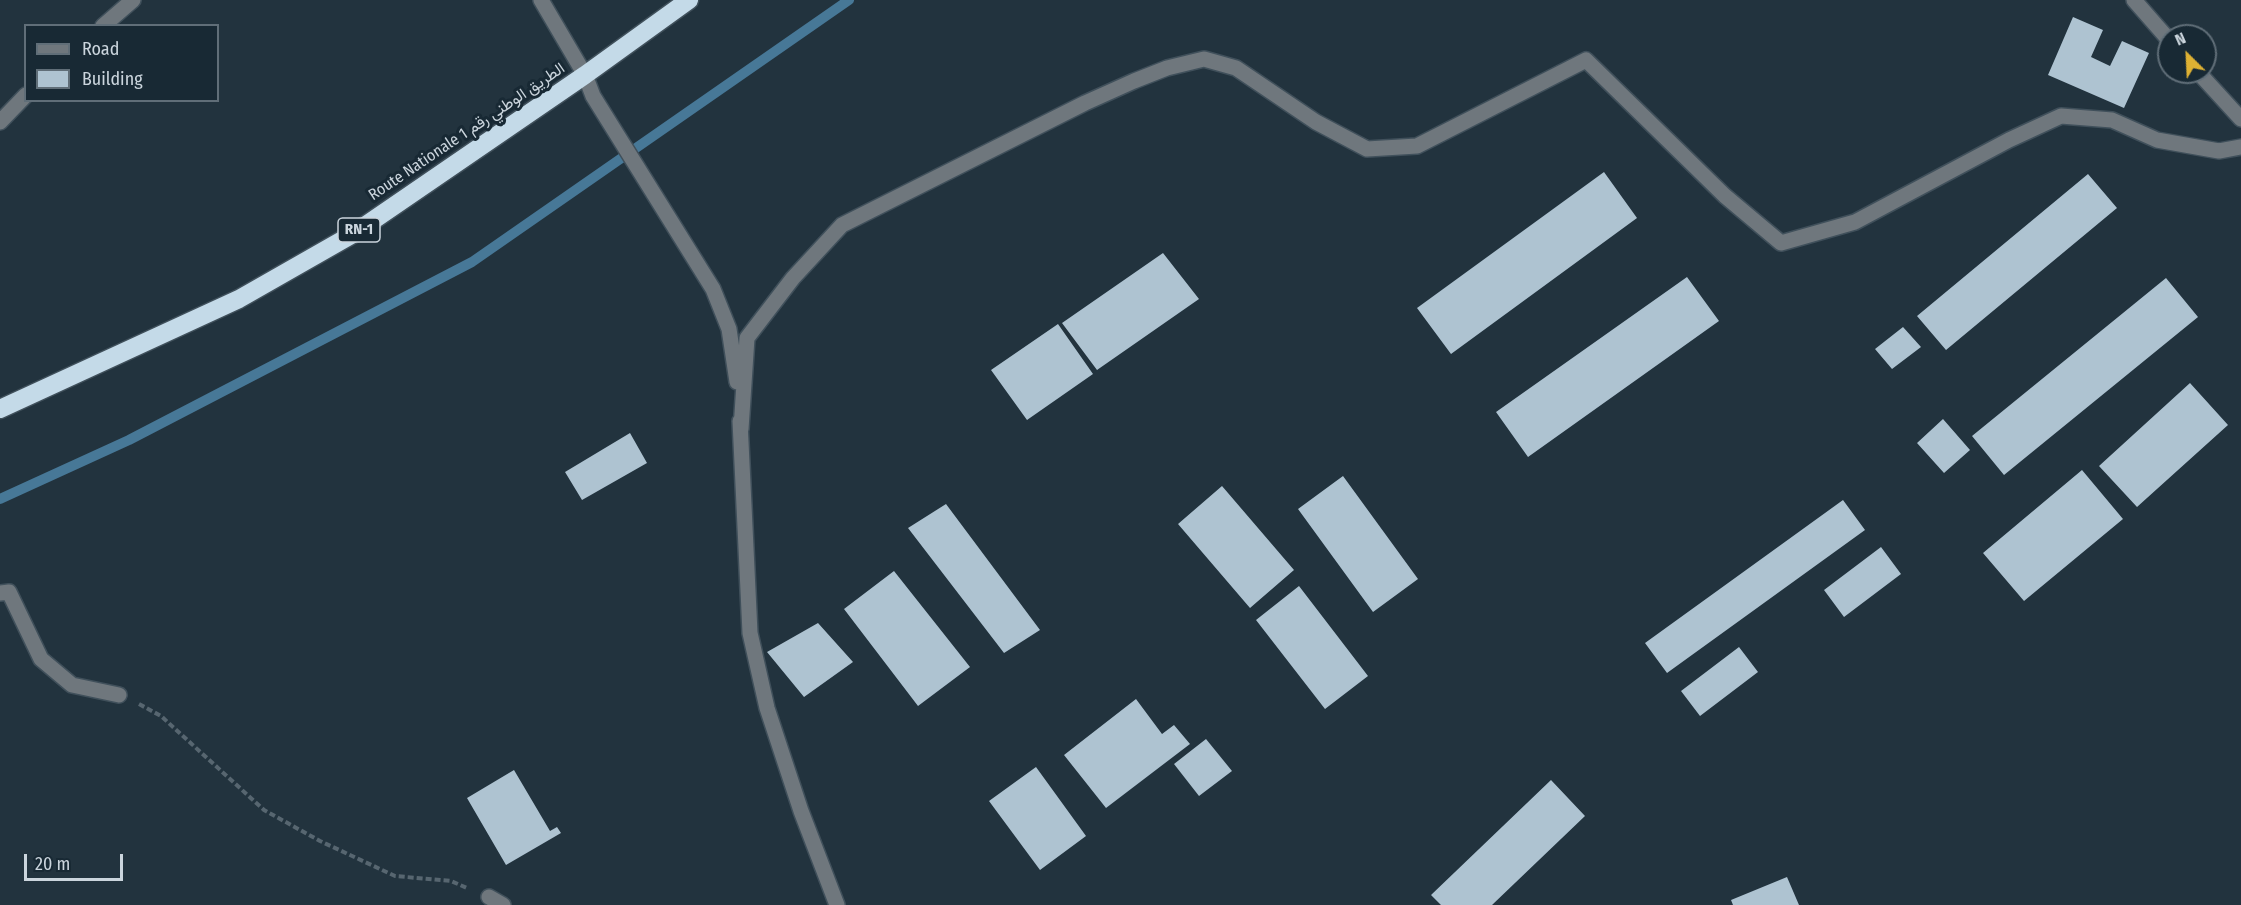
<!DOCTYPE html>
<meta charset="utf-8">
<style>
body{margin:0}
#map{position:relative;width:2241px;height:905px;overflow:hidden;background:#22333e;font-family:"Fira Sans Condensed",sans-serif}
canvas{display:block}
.legend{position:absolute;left:24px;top:24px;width:195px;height:78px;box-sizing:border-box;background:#182934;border:2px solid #606e78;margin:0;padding:8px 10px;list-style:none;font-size:18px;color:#cbd5dd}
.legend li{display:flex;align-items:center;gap:12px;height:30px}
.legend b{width:30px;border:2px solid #606e78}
.north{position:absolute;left:2157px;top:24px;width:60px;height:60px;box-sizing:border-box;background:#182934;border:2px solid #606e78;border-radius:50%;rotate:336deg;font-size:16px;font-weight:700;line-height:24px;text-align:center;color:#cbd5dd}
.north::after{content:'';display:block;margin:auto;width:21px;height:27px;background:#deb133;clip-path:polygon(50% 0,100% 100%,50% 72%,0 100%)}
.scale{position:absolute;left:24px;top:854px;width:99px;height:27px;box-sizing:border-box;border:3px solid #cbd5dd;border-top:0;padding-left:8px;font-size:18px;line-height:21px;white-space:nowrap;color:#cbd5dd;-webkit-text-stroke:4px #182934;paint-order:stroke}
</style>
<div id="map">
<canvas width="2241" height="905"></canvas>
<ul class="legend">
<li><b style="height:8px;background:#6f777d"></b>Road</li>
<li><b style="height:16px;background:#aec3d1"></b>Building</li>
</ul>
<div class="north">N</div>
<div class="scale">20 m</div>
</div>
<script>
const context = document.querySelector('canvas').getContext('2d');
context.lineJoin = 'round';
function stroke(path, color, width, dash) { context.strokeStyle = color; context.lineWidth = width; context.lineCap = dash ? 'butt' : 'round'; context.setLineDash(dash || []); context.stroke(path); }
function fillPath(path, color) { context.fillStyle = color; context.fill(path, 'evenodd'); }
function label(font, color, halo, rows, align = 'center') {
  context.font = font + ' "Fira Sans Condensed",Vazirmatn,sans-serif'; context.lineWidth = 6; context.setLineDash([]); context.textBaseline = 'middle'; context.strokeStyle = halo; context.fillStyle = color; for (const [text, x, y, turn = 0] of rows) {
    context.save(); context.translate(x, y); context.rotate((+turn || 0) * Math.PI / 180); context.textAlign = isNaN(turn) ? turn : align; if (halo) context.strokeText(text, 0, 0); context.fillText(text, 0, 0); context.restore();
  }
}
stroke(new Path2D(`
 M 0,499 L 129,440 L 472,262 L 849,0`), '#477897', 10);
fillPath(new Path2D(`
 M 2073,17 L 2103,30 L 2091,57 L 2110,66 L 2122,41 L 2149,53 L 2124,108 L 2048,75 Z
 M 1604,172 L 1637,218 L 1451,354 L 1417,308 Z
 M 2088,174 L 2117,208 L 1946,350 L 1917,316 Z
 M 1163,253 L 1199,299 L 1097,370 L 1062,323 Z
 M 1687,277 L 1719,321 L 1528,457 L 1496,412 Z
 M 2166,278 L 2198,317 L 2004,475 L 1972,436 Z
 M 1058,324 L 1093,374 L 1027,420 L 991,370 Z
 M 1903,327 L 1921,347 L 1892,369 L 1875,349 Z
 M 2190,383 L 2228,425 L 2137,507 L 2099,466 Z
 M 1943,419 L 1970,450 L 1944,473 L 1917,443 Z
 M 630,433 L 647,463 L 582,500 L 565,472 Z
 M 2082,470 L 2123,519 L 2024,601 L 1983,553 Z
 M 1343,476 L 1418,579 L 1373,612 L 1298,509 Z
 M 1222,486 L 1294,570 L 1250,608 L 1178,524 Z
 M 1843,500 L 1865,530 L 1667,673 L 1645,643 Z
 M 946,504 L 1040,630 L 1004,653 L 908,528 Z
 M 1881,547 L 1901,574 L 1844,617 L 1824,590 Z
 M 894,571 L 970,667 L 918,706 L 844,609 Z
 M 1299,586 L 1368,676 L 1325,709 L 1256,620 Z
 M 818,623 L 853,662 L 804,697 L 767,652 Z
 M 1739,647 L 1758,672 L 1700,716 L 1681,691 Z
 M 1136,699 L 1162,734 L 1174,725 L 1190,744 L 1106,808 L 1064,755 Z
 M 1206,739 L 1232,771 L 1199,796 L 1174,764 Z
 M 1036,767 L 1086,836 L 1040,870 L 989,801 Z
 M 514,770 L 550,831 L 557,827 L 561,833 L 506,865 L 467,798 Z
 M 1551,780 L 1585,816 L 1492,905 L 1441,905 L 1431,895 Z
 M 1787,877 L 1799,905 L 1733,905 L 1731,900 Z`), '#aec3d1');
const minor = new Path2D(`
 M 541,0 L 585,75 L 593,96 L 713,289 L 729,329 L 737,382
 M 2134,0 L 2169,40
 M 103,26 L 133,0
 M 2198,72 L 2241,119
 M 0,122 L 26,95
 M 740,421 L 750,633 L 767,708 L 801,811 L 837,905
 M 741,429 L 747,338 L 793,278 L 842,225 L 1085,103 L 1134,81 L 1167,68 L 1204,59 L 1236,68 L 1316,122 L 1367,149 L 1417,146 L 1586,60 L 1725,196 L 1781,243 L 1855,222 L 2009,140 L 2061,116 L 2112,120 L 2157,140 L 2219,151 L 2241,147
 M 0,593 L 9,592 L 41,659 L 72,685 L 119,695
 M 489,897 L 503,905`);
const highway = new Path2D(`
 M 0,409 L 239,299 L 353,234 L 585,75 L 689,0`);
stroke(minor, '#40505b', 18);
stroke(highway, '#40505b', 21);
stroke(new Path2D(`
 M 139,704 L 161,716 L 264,810 L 320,841 L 395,876 L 451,881 L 467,888`), '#576670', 4, [6, 3]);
stroke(minor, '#6f777d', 15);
stroke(highway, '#c4dae8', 18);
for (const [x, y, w] of [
 [359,230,42]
]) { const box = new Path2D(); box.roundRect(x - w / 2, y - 12, w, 24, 4.5); context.fillStyle = '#182934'; context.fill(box); stroke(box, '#cbd5dd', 1.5); }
label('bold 15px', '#cbd5dd', null, [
 ["RN-1",359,230]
]);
label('16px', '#cbd5dd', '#182934', [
 ["Route Nationale الطريق الوطني رقم 1",467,132,-34]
]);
</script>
